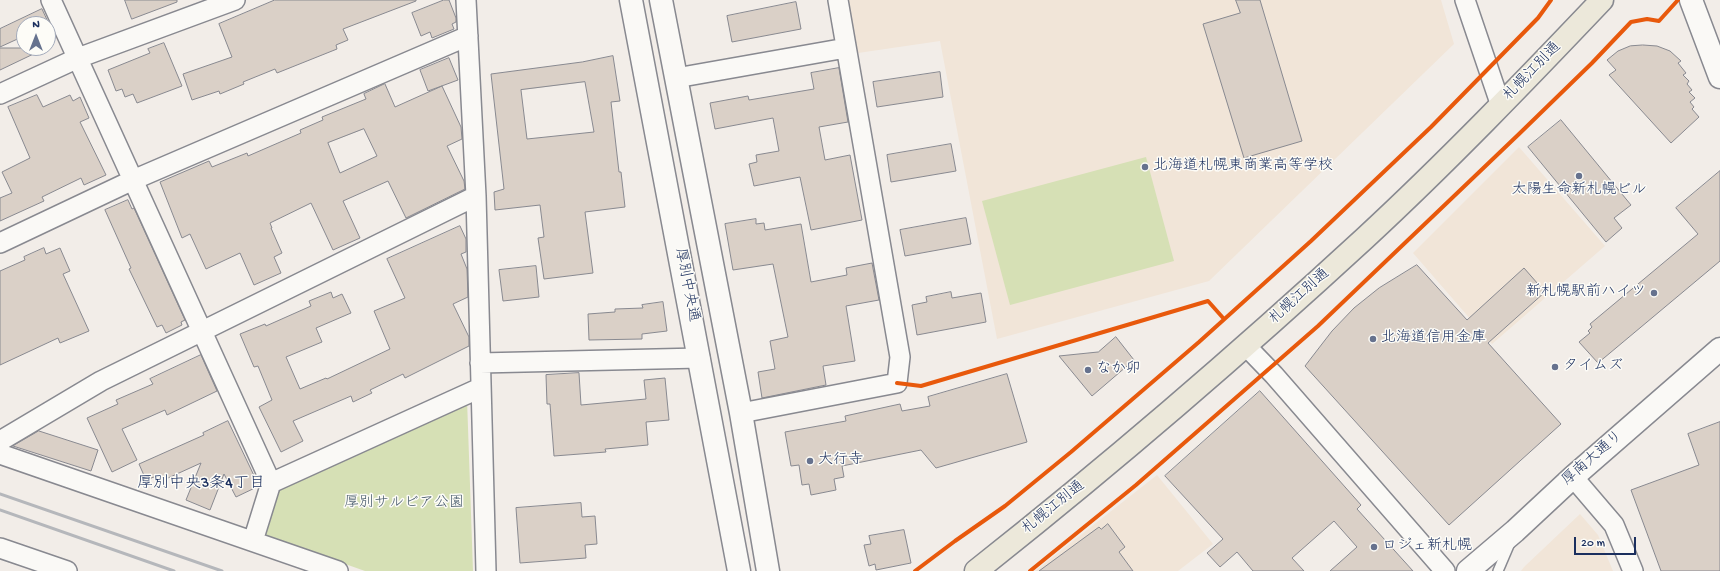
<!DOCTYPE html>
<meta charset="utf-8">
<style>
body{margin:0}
#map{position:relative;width:1720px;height:571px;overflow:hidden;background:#f2ede8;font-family:"Gochi Hand",sans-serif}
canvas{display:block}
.north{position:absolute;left:16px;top:16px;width:40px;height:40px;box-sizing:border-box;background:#fdfcf7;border:1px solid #a3aaba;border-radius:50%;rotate:0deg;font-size:11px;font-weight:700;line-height:16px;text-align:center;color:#1b2f5e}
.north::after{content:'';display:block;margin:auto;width:14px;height:18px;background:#66728e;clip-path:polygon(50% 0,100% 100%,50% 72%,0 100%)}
.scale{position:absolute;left:1574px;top:537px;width:62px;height:18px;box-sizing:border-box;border:2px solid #1b2f5e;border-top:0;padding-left:5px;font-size:12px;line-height:14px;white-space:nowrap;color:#1b2f5e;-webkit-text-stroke:3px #fdfcf7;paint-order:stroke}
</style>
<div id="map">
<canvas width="1720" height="571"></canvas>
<div class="north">N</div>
<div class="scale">20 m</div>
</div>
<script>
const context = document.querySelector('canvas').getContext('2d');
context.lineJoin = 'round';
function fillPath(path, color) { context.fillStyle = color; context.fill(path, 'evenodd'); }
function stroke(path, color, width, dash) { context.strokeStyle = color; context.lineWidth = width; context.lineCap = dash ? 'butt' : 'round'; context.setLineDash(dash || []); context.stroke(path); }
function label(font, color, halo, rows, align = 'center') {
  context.font = font + ' "Gochi Hand","Klee One",sans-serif'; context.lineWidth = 3; context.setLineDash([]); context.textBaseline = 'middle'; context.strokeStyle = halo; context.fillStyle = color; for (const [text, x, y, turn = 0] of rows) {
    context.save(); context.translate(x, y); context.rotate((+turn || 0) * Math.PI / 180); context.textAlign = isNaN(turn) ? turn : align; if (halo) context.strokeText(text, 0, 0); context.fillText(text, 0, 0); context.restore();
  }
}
fillPath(new Path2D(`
 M 848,0 L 1441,0 L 1454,44 L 1209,281 L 997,339 L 940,41 L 858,53 Z
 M 1519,147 L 1605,246 L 1492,344 L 1413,253 Z
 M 1157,475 L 1213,544 L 1178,571 L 1035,571 Z
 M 1580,514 L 1598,535 L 1613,571 L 1521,571 L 1524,567 Z`), '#f1e5d8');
fillPath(new Path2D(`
 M 1146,157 L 1174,261 L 1010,305 L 982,201 Z
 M 467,399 L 473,571 L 365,571 L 263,535 L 276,491 Z`), '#d6e0b5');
const building = new Path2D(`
 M 125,0 L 177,0 L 177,2 L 132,19 Z
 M 275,0 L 416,0 L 416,1 L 343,29 L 348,40 L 336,45 L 337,49 L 277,73 L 275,69 L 243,82 L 244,84 L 220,94 L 219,91 L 192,100 L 183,74 L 232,57 L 219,24 Z
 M 444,0 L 449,0 L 456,18 L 456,22 L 452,24 L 454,29 L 432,38 L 430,32 L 421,36 L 412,13 Z
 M 1236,0 L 1260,0 L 1302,141 L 1244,158 L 1203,24 L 1240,13 Z
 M 796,2 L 801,29 L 732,42 L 727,16 Z
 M 42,9 L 49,24 L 24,24 L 24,36 L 0,47 L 0,29 Z
 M 164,43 L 182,86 L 137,103 L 133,94 L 125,97 L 122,89 L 116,91 L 108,70 L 150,53 L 148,49 Z
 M 1643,45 L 1657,46 L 1670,51 L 1681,61 L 1678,63 L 1686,73 L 1683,75 L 1689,81 L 1687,84 L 1692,90 L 1689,92 L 1695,98 L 1690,102 L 1694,107 L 1692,109 L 1699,117 L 1671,143 L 1609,75 L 1616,70 L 1607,60 L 1618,51 L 1630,46 Z
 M 0,48 L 46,48 L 0,70 Z
 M 613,56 L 620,101 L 611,102 L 619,172 L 621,172 L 625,207 L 585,212 L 593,273 L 544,279 L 538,238 L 544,237 L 540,205 L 495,210 L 494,192 L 504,189 L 491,74 L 582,62 ZM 585,82 L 594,132 L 527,139 L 521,90 Z
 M 449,58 L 458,80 L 428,91 L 420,70 Z
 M 839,68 L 848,122 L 819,127 L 825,160 L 850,155 L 862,220 L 811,230 L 800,177 L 754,186 L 749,164 L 757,162 L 756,155 L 779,151 L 773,118 L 715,129 L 710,103 L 748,96 L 749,100 L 814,89 L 811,73 Z
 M 940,72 L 943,97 L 877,107 L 873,82 Z
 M 385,84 L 395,107 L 442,86 L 461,127 L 462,139 L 447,146 L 464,181 L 465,189 L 406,218 L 388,181 L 343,201 L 360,238 L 333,250 L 311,203 L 270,223 L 272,228 L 271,228 L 282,253 L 274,257 L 281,273 L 254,285 L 240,253 L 206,269 L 190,234 L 182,238 L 160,182 L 209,161 L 212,167 L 247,153 L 248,156 L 301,133 L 300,130 L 323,120 L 322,117 L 366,99 L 364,94 ZM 364,129 L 377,156 L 340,173 L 328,143 Z
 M 37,95 L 43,107 L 70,95 L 73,101 L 80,97 L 89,118 L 80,122 L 106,175 L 84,185 L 81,178 L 42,197 L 44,201 L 0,221 L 0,198 L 12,193 L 2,172 L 30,158 L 8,107 Z
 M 1561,120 L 1631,205 L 1614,218 L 1622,228 L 1606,242 L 1528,147 Z
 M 951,144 L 956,171 L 891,182 L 887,155 Z
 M 1720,171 L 1720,261 L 1598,363 L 1579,342 L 1590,333 L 1588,331 L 1592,327 L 1590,324 L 1698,234 L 1676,208 Z
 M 128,200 L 132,209 L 134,208 L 185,320 L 181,322 L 182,325 L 166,333 L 162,325 L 157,327 L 129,269 L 131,268 L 105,210 Z
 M 966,218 L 971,244 L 905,256 L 900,230 Z
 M 756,219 L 756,224 L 764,223 L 765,230 L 801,224 L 811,282 L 847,275 L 846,268 L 872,263 L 879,300 L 846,306 L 855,361 L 823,366 L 826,385 L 762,398 L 758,372 L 775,369 L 770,341 L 788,337 L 773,264 L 733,270 L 725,224 Z
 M 460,226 L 466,239 L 466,252 L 461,254 L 467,269 L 468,297 L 453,304 L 469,337 L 469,346 L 405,378 L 403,374 L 370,390 L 372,393 L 353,402 L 351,396 L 293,421 L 303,441 L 281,452 L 259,407 L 272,400 L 258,366 L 254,367 L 240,334 L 265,324 L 266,326 L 311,306 L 309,301 L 331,292 L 333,298 L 342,294 L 351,313 L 316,328 L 322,342 L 286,357 L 300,389 L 326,378 L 327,379 L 390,349 L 374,311 L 405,298 L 387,259 Z
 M 44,248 L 46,254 L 60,248 L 70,271 L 63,274 L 89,331 L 60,343 L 58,338 L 0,365 L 0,271 L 25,260 L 24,257 Z
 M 1417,265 L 1467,320 L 1524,268 L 1545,292 L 1488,343 L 1561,424 L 1449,525 L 1305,366 L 1332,331 L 1354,308 L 1379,288 Z
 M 536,266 L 539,297 L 503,301 L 499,270 Z
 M 951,292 L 952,298 L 981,293 L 986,322 L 917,335 L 912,305 L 927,302 L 926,297 Z
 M 663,302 L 667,331 L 642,334 L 642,339 L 589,340 L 588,314 L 615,312 L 615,309 L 643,308 L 642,305 Z
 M 1116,337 L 1134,360 L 1092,396 L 1059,356 L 1098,352 Z
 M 201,355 L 217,391 L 167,415 L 165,410 L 122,429 L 137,460 L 112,472 L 87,418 L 118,404 L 116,400 L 153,384 L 150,379 Z
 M 579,373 L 581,405 L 646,399 L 644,380 L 665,378 L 669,420 L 646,422 L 648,445 L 605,449 L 606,452 L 554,456 L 550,404 L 547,404 L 546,375 Z
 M 1007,374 L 1027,442 L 936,468 L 921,450 L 842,466 L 844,477 L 834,479 L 836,490 L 811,495 L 809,484 L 802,485 L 799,465 L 791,466 L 785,432 L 846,421 L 845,416 L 900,404 L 902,411 L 930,406 L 928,397 Z
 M 1260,391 L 1361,505 L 1357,509 L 1413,571 L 1330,571 L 1357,547 L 1334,521 L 1292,558 L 1304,571 L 1253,571 L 1237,552 L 1220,567 L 1207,553 L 1223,539 L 1165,476 Z
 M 228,421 L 259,486 L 236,497 L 224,474 L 210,510 L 186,500 L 201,463 L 157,483 L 154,477 L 146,480 L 139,464 L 204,435 L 203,433 Z
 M 1720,422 L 1720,571 L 1661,571 L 1631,490 L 1699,465 L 1688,434 Z
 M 39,431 L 98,450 L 91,471 L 13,446 Z
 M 581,503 L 582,517 L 595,516 L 597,544 L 585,545 L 586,558 L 520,563 L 516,508 Z
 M 1108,524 L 1125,547 L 1119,552 L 1133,571 L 1039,571 L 1099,527 L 1101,529 Z
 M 904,530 L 911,563 L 876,570 L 875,564 L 869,566 L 864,545 L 871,544 L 869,536 Z`);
fillPath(building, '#dad0c7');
stroke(building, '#888990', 1);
const lane = new Path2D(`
 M 1498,571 L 1510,543`);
const street = new Path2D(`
 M 51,0 L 271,483 L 253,541
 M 466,0 L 476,196 L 486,571
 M 1465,0 L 1501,106
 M 676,78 L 846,48
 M 0,94 L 78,58 L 235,0
 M 0,243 L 133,180 L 468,36
 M 1246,346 L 1274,375 L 1445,571
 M 480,363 L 700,358
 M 741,413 L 897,383 L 900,357 L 838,0
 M 0,441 L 101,381 L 476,196
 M 0,454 L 338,571
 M 1573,477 L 1614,525 L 1633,571
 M 271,483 L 480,388
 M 0,548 L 67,571`);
const secondary = new Path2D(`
 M 631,0 L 739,571
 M 661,0 L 741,413 L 768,571
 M 1691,0 L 1720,77
 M 1468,571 L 1515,531 L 1573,477 L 1720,349`);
const highway = new Path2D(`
 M 976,571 C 1110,465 1239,354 1365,238 C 1447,162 1525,81 1602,0`);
stroke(lane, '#888990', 12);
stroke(street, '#888990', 22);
stroke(secondary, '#888990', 25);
stroke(highway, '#888990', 25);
stroke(lane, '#faf9f6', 9);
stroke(street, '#faf9f6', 19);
stroke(secondary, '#faf9f6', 22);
stroke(highway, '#ece8da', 22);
stroke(new Path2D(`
 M 0,494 L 222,571
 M 0,510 L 174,571`), '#b5b7bb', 3);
stroke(new Path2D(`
 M 897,383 L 921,386 L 1208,301 L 1224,319
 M 915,571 L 955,541 L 1005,506 L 1071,452 L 1199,342 L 1311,241 L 1431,127 L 1538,18 L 1551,0
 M 1030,571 L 1136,485 L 1318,326 L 1519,134 L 1592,63 L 1631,22 L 1647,19 L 1659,21 L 1678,0`), '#e8590c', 4);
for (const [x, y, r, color] of [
 [1145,167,4,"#66728e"],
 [1579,176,4,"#66728e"],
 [1654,293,4,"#66728e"],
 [1373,339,4,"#66728e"],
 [1555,367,4,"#66728e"],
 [1088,370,4,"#66728e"],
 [810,461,4,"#66728e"],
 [1374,547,4,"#66728e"]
]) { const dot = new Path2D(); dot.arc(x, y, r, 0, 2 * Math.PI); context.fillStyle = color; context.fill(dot); stroke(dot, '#fdfcf7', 1.5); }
label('15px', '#1b2f5e', '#fdfcf7', [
 ["札幌江別通",1533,72,-46],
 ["厚別中央通",686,285,79],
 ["札幌江別通",1300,297,-42],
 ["厚南大通り",1593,459,-41],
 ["札幌江別通",1054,508,-39]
]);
label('15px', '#1b2f5e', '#fdfcf7', [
 ["北海道札幌東商業高等学校",1153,167],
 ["太陽生命新札幌ビル",1579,191,"center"],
 ["新札幌駅前ハイツ",1646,293,"right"],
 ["北海道信用金庫",1381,339],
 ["タイムズ",1563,367],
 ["なか卯",1096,370],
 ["大行寺",818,461],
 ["ロジェ新札幌",1382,547]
], 'left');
label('15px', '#445869', '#fdfcf7', [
 ["厚別サルビア公園",404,504]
]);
label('16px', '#1b2f5e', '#fdfcf7', [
 ["厚別中央3条4丁目",201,485]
]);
</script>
